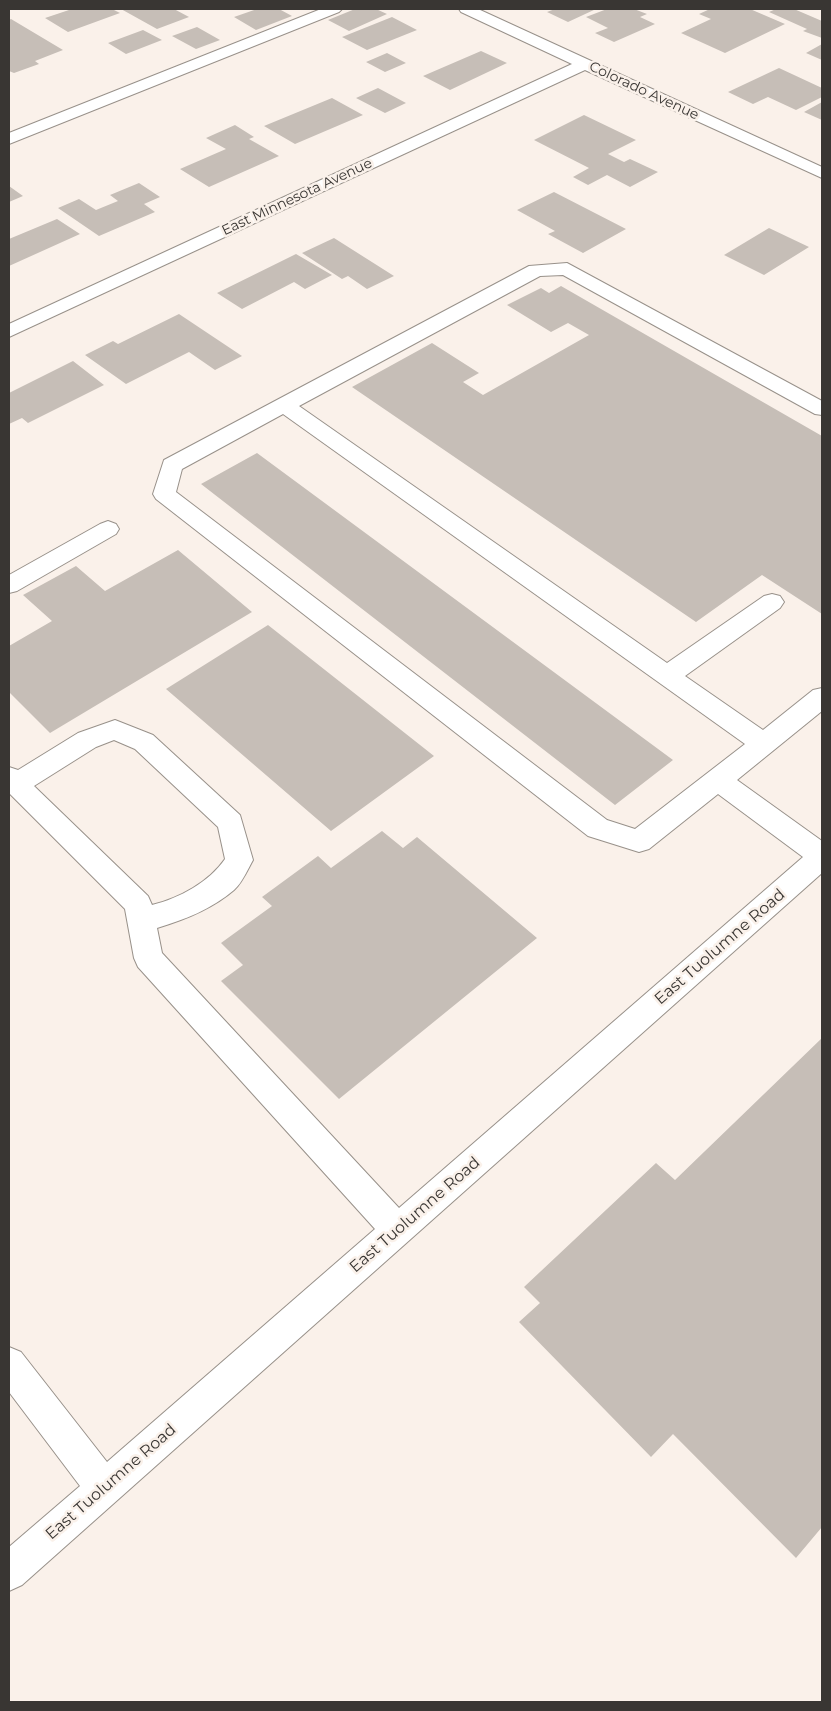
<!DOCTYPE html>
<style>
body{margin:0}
#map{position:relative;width:831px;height:1711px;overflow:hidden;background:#faf1ea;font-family:Montserrat,sans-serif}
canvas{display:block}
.frame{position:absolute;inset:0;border:10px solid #393633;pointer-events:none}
</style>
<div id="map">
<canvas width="831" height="1711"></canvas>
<div class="frame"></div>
</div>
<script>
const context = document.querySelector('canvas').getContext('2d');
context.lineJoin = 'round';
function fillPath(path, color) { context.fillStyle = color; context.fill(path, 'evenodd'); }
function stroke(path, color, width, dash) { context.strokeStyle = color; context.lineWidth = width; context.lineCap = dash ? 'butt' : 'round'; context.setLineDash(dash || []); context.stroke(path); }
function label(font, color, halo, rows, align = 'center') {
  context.font = font + ' Montserrat,sans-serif'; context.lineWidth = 5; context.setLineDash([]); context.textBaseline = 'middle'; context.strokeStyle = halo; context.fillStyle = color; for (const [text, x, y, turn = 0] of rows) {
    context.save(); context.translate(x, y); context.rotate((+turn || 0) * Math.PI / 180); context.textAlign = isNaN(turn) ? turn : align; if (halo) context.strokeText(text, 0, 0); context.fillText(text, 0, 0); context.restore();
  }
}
fillPath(new Path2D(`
 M 72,9 L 112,9 L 120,13 L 68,32 L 45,18 Z
 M 121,9 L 174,9 L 189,17 L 157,29 Z
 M 257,9 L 279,9 L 292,16 L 256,30 L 234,17 Z
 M 355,9 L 376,9 L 387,14 L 349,31 L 328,20 Z
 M 555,9 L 596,9 L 568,22 L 547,12 Z
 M 607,9 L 634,9 L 647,14 L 640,17 L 655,24 L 614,42 L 595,33 L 608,28 L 586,17 Z
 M 710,9 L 750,9 L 785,24 L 725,53 L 681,33 L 711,19 L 699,14 Z
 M 776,9 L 794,9 L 822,21 L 822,38 L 803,31 L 807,29 L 769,12 Z
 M 392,17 L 417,30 L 367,50 L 342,37 Z
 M 11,19 L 63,50 L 35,61 L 39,64 L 14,73 L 9,71 L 9,20 Z
 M 197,27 L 220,40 L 196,49 L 172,36 Z
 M 143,30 L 162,40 L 126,54 L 108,43 Z
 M 822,44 L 822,60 L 806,53 Z
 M 481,51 L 507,63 L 450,90 L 423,76 Z
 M 387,53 L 406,63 L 385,72 L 366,62 Z
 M 779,68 L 822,88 L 822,97 L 796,110 L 768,97 L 753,104 L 728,92 Z
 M 378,88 L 406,103 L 385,113 L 356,98 Z
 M 332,98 L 363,115 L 295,144 L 264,126 Z
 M 822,102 L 822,120 L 804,112 Z
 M 584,115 L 636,140 L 608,154 L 624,162 L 630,159 L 658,172 L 630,187 L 607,175 L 588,185 L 573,177 L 589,168 L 534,140 Z
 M 235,125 L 254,137 L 249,139 L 279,156 L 209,187 L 180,169 L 226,149 L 206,138 Z
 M 139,183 L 160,197 L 144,204 L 155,212 L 99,236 L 58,208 L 79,199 L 96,210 L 118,201 L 110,195 Z
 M 9,186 L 23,196 L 9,202 Z
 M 554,192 L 626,229 L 583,253 L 548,234 L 555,231 L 517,210 Z
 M 57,219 L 80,234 L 9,266 L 9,239 Z
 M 769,228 L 809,247 L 764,275 L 724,255 Z
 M 334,238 L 394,276 L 367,289 L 348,276 L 342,279 L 302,253 Z
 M 296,254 L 332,275 L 305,289 L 294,282 L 242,309 L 217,293 Z
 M 561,286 L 822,436 L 822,614 L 762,575 L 696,622 L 352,387 L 432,343 L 479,373 L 463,382 L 483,395 L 589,335 L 568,323 L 551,332 L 507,305 L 541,288 L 549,293 Z
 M 179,314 L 242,356 L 215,370 L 189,352 L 126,384 L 85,355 L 113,341 L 118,344 Z
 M 73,361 L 104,385 L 28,423 L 22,418 L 9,424 L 9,393 Z
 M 257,453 L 673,760 L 615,805 L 201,484 Z
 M 178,550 L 252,612 L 50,733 L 9,692 L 9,646 L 52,621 L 23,595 L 76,566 L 105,591 Z
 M 268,625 L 434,756 L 331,831 L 166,689 Z
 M 382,831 L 403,848 L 417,837 L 537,938 L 339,1099 L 221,981 L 243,965 L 221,943 L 272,906 L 262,897 L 318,856 L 331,868 Z
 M 822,1038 L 822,1527 L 796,1558 L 673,1434 L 651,1457 L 519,1322 L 540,1303 L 524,1287 L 656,1163 L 675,1180 Z`), '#c6beb7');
const minor = new Path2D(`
 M 321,9 L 342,9 L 339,12 L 9,144 L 9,133 Z
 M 459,9 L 478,9 L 822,167 L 822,178 L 585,70 L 9,337 L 9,324 L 572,64 L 461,12 Z
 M 567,263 L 822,401 L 822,415 L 815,414 L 563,275 L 540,276 L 299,406 L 667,663 L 764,596 L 772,594 L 780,596 L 784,602 L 780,608 L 685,676 L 763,730 L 813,690 L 822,688 L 822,711 L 737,780 L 822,841 L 822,873 L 22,1585 L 9,1591 L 9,1547 L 80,1486 L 9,1392 L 9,1347 L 21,1352 L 107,1462 L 375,1229 L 138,967 L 134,958 L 125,909 L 9,793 L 9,767 L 18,770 L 78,733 L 115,720 L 153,735 L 240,815 L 253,860 C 248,869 242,883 234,890 C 212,909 184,920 157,928 L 162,953 L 399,1208 L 803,857 L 718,794 L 649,849 L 639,852 L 588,836 L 156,499 L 153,494 L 164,460 L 529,266 ZM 283,414 L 745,744 L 635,829 L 607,820 L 176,492 L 182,469 ZM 114,740 L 135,749 L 218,827 L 225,859 C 209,882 180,898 152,905 L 148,896 L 34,786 L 96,747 Z
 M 108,521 L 116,524 L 119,529 L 116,534 L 17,591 L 9,593 L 9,575 L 100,524 Z`);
stroke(minor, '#98918a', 2);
fillPath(minor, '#fff');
label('14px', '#393633', '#faf1ea', [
 ["Colorado Avenue",644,91,25],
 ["East Minnesota Avenue",297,197,-25]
]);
label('16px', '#393633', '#faf1ea', [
 ["East Tuolumne Road",720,947,-41],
 ["East Tuolumne Road",415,1215,-41],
 ["East Tuolumne Road",111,1482,-41]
]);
</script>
